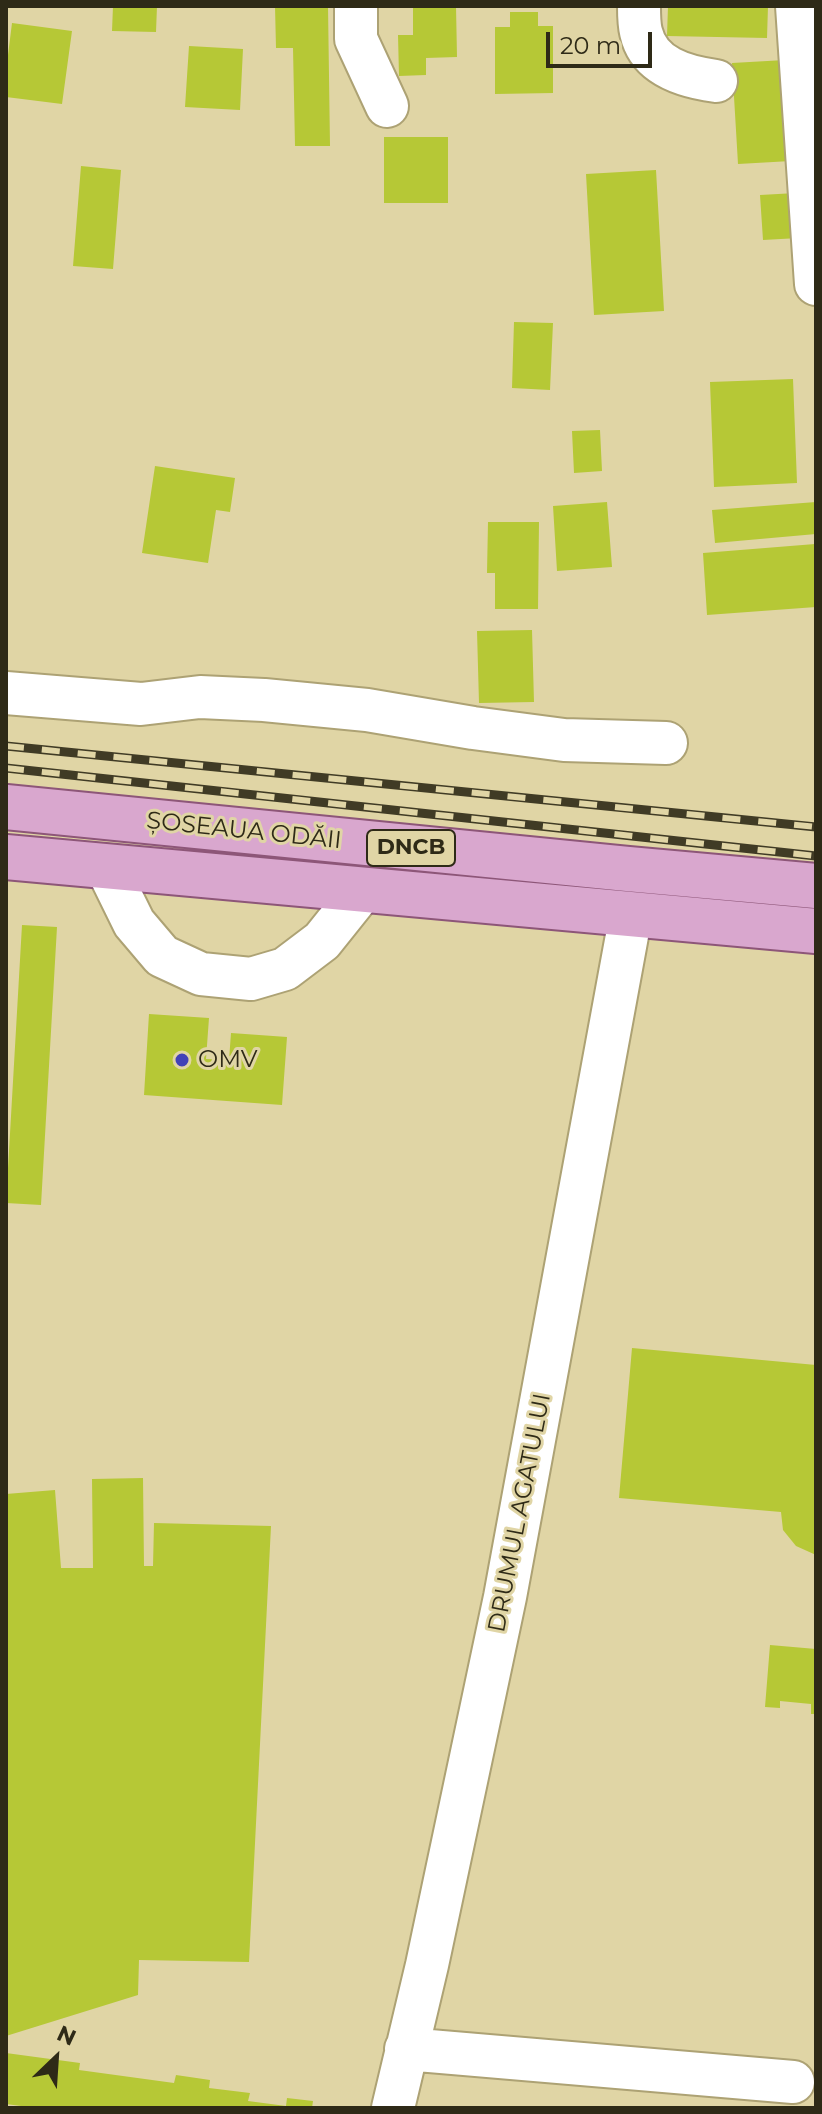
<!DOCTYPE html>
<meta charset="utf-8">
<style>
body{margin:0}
#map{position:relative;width:822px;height:2114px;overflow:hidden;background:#e0d5a5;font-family:Montserrat,sans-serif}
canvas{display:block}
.frame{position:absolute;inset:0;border:8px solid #2e2a17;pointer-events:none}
.north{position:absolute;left:16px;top:2018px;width:80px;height:80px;-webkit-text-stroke:6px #e0d5a5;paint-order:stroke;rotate:25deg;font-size:22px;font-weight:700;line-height:32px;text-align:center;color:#2e2a17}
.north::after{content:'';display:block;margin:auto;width:28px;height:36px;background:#2e2a17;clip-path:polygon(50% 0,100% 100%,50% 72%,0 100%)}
.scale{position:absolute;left:546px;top:32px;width:106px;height:36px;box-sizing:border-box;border:4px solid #2e2a17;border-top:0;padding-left:10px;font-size:24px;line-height:28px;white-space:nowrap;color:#2e2a17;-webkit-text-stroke:6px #e0d5a5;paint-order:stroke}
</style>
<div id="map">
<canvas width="822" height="2114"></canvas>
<div class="frame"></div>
<div class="north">N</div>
<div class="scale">20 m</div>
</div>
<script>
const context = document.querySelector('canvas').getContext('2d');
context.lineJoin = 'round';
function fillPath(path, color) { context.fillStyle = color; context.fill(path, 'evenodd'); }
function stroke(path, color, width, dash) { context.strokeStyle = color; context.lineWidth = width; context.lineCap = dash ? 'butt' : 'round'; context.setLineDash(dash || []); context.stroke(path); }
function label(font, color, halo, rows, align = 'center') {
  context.font = font + ' Montserrat,sans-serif'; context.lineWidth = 6; context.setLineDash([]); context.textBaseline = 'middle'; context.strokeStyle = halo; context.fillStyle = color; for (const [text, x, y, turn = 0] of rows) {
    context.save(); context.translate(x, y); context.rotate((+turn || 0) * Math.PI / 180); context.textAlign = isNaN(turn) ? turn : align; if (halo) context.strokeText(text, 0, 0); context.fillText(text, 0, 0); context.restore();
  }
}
fillPath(new Path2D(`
 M 113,6 L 157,6 L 156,32 L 112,31 Z
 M 275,6 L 328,6 L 330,146 L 295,146 L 293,48 L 276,48 Z
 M 413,6 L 456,6 L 457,57 L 426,58 L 426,75 L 399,76 L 398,35 L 413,35 Z
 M 668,6 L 768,6 L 767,38 L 667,36 Z
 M 510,12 L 538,12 L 538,26 L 553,26 L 553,93 L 495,94 L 495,27 L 510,27 Z
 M 12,23 L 72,31 L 62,104 L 6,97 L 6,71 Z
 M 189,46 L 243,49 L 240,110 L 185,107 Z
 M 785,60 L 791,161 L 738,164 L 732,63 Z
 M 384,137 L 448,137 L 448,203 L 384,203 Z
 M 81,166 L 121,170 L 113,269 L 73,266 Z
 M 656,170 L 664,311 L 594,315 L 586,174 Z
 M 796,193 L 799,238 L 763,240 L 760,195 Z
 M 514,322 L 553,323 L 550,390 L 512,388 Z
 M 793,379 L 797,483 L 714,487 L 710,382 Z
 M 600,430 L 602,471 L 574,473 L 572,431 Z
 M 155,466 L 235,478 L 230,512 L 216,510 L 208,563 L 142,553 Z
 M 607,502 L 612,567 L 557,571 L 553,506 Z
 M 816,502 L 816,534 L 715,543 L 712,510 Z
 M 488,522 L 539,522 L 538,609 L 495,609 L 495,573 L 487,573 Z
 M 815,544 L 816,607 L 707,615 L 703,553 Z
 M 532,630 L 534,702 L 479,703 L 477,631 Z
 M 22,925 L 57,927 L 41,1205 L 6,1203 Z
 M 149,1014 L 209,1018 L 206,1059 L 229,1060 L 231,1033 L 287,1037 L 282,1105 L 144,1095 Z
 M 632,1348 L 816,1365 L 816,1555 L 796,1546 L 783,1530 L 781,1512 L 619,1498 Z
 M 143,1478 L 144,1566 L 153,1566 L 154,1523 L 271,1526 L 249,1962 L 139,1960 L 138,1995 L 6,2036 L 6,1494 L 55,1490 L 61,1568 L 93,1568 L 92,1479 Z
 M 770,1645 L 816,1649 L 816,1714 L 811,1714 L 811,1704 L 780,1701 L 780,1708 L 765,1707 Z
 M 6,2053 L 80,2063 L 79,2070 L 174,2083 L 176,2075 L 210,2080 L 209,2088 L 250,2093 L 248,2101 L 286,2106 L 287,2098 L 313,2101 L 312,2108 L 36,2108 L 6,2104 Z`), '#b6c836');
const minor = new Path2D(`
 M 356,6 L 356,39 L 387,106
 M 639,6 C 639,14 639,24 641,32 C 649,67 685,77 716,81
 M 797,6 L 816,284
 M 6,693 L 141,704 L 200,697 L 264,700 L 367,710 L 473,728 L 564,740 L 666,743
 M 106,866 L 134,923 L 162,956 L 201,974 L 251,979 L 285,969 L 322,941 L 362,891
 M 406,2049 L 793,2082
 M 393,2108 L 427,1965 L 505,1597 L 631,914`);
const major = new Path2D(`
 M 6,807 L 628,869 L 816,886
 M 6,857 L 816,931`);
stroke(minor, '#ada274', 46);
stroke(major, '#8d5678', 48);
stroke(minor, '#fff', 42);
stroke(major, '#d9a7ce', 44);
const rail = new Path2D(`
 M 6,746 L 816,827
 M 6,768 L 816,856`);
stroke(rail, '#403b25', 9);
stroke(rail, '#e0d5a5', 6, [18]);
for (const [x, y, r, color] of [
 [182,1060,8,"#4242b7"]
]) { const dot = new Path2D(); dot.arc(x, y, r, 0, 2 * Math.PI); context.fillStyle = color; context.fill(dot); stroke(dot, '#e0d5a5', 3); }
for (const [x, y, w] of [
 [411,848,88]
]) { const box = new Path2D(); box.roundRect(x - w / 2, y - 18, w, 36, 6); context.fillStyle = '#e0d5a5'; context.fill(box); stroke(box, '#2e2a17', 2); }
label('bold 22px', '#2e2a17', null, [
 ["DNCB",411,848]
]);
label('24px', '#2e2a17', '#e0d5a5', [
 ["ȘOSEAUA ODĂII",244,831,6],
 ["DRUMUL AGATULUI",520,1513,-79]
]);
label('24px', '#2e2a17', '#e0d5a5', [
 ["OMV",198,1060]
], 'left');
</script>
